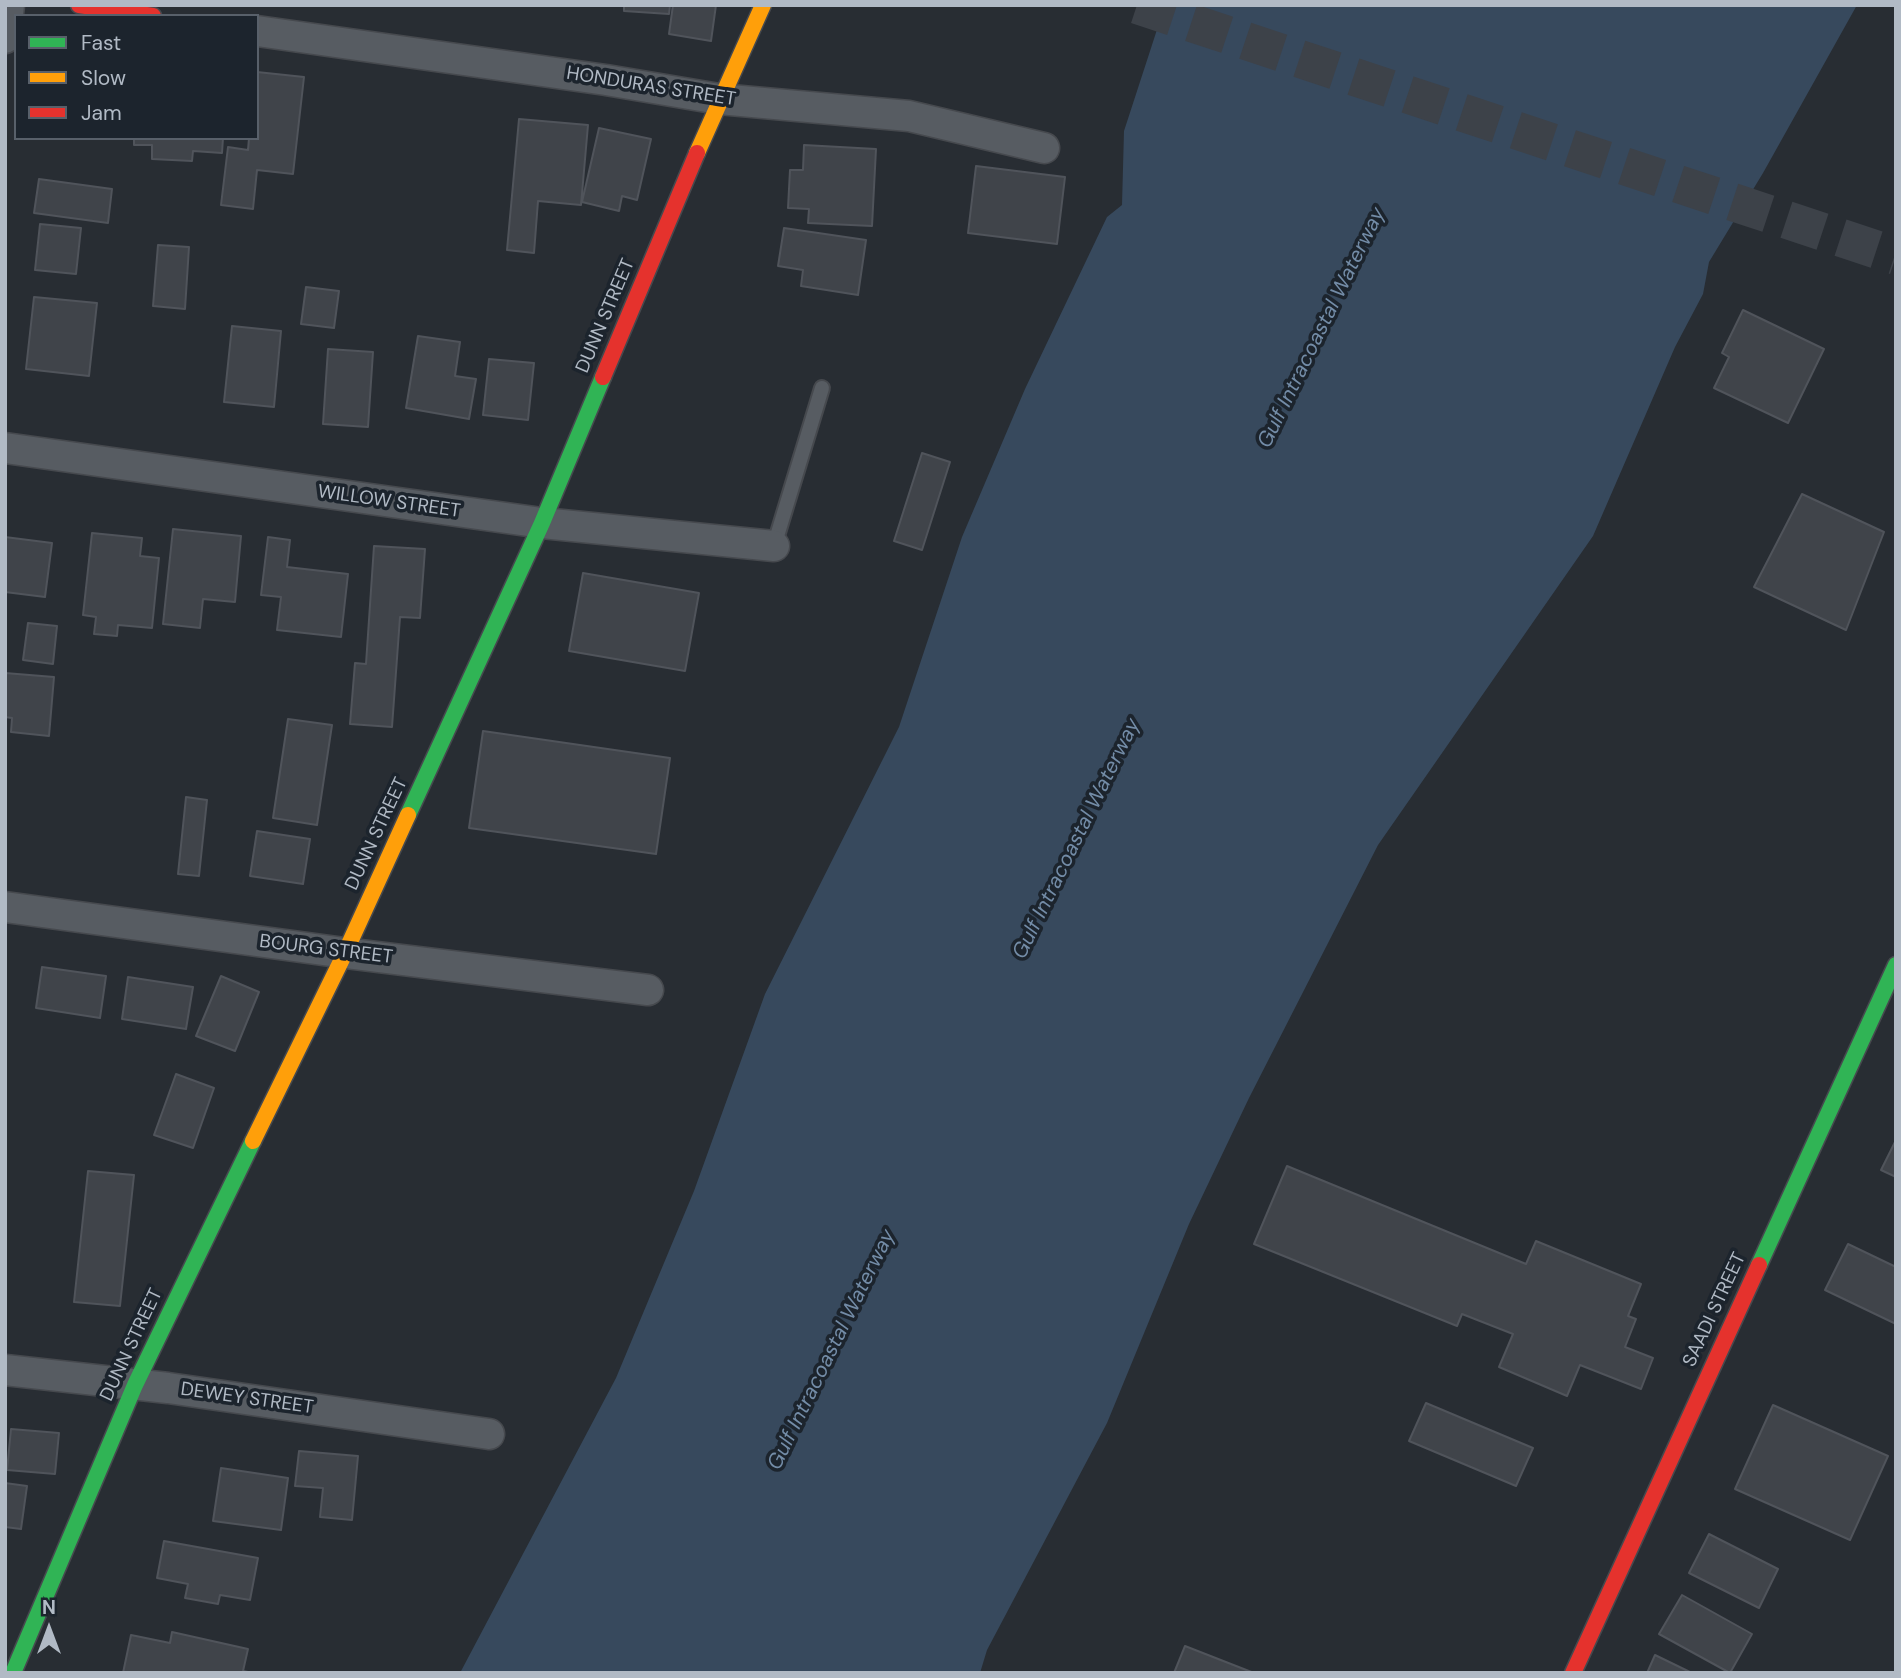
<!DOCTYPE html>
<style>
body{margin:0}
#map{position:relative;width:1901px;height:1678px;overflow:hidden;background:#282d33;font-family:"DM Sans",sans-serif}
canvas{display:block}
.frame{position:absolute;inset:0;border:7px solid #b1bac5;pointer-events:none}
.legend{position:absolute;left:14px;top:14px;width:245px;height:126px;box-sizing:border-box;background:#1c242d;border:2px solid #58606a;margin:0;padding:9px 12px;list-style:none;font-size:21px;color:#b1bac5}
.legend li{display:flex;align-items:center;gap:14px;height:35px}
.legend b{width:35px;border:2px solid #58606a}
.north{position:absolute;left:14px;top:1594px;width:70px;height:70px;-webkit-text-stroke:5px #1c242d;paint-order:stroke;rotate:0deg;font-size:19px;font-weight:700;line-height:28px;text-align:center;color:#b1bac5}
.north::after{content:'';display:block;margin:auto;width:24px;height:32px;background:#b1bac5;clip-path:polygon(50% 0,100% 100%,50% 72%,0 100%)}
</style>
<div id="map">
<canvas width="1901" height="1678"></canvas>
<div class="frame"></div>
<ul class="legend">
<li><b style="height:9px;background:#30b455"></b>Fast</li>
<li><b style="height:9px;background:#ff9f0a"></b>Slow</li>
<li><b style="height:9px;background:#e5322d"></b>Jam</li>
</ul>
<div class="north">N</div>
</div>
<script>
const context = document.querySelector('canvas').getContext('2d');
context.lineJoin = 'round';
function fillPath(path, color) { context.fillStyle = color; context.fill(path, 'evenodd'); }
function stroke(path, color, width, dash) { context.strokeStyle = color; context.lineWidth = width; context.lineCap = dash ? 'butt' : 'round'; context.setLineDash(dash || []); context.stroke(path); }
function label(font, color, halo, rows, align = 'center') {
  context.font = font + ' "DM Sans",sans-serif'; context.lineWidth = 7; context.setLineDash([]); context.textBaseline = 'middle'; context.strokeStyle = halo; context.fillStyle = color; for (const [text, x, y, turn = 0] of rows) {
    context.save(); context.translate(x, y); context.rotate((+turn || 0) * Math.PI / 180); context.textAlign = isNaN(turn) ? turn : align; if (halo) context.strokeText(text, 0, 0); context.fillText(text, 0, 0); context.restore();
  }
}
fillPath(new Path2D(`
 M 1165,5 L 1857,5 L 1763,173 L 1709,262 L 1703,294 L 1675,347 L 1593,536 L 1378,845 L 1249,1098 L 1189,1224 L 1107,1423 L 987,1650 L 980,1673 L 460,1673 L 616,1378 L 694,1191 L 765,994 L 899,727 L 962,537 L 1025,389 L 1107,217 L 1122,205 L 1124,131 Z`), '#37495d');
const building = new Path2D(`
 M 624,5 L 670,5 L 669,14 L 624,11 Z
 M 673,5 L 716,5 L 711,41 L 669,34 Z
 M 257,72 L 304,77 L 293,174 L 257,170 L 253,209 L 221,205 L 228,147 L 248,150 L 249,138 L 257,138 Z
 M 519,119 L 588,125 L 581,205 L 538,201 L 534,253 L 507,250 Z
 M 599,128 L 651,139 L 637,200 L 622,196 L 619,211 L 582,202 Z
 M 134,138 L 223,138 L 222,153 L 193,151 L 192,161 L 152,159 L 152,145 L 134,145 Z
 M 804,145 L 876,149 L 872,226 L 808,223 L 809,209 L 788,208 L 790,170 L 803,170 Z
 M 976,166 L 1065,177 L 1057,244 L 968,233 Z
 M 39,179 L 112,189 L 108,223 L 34,213 Z
 M 40,224 L 81,228 L 76,274 L 35,270 Z
 M 784,228 L 866,240 L 858,295 L 801,286 L 803,270 L 778,266 Z
 M 158,245 L 189,247 L 185,309 L 153,306 Z
 M 306,287 L 339,291 L 334,328 L 301,324 Z
 M 34,297 L 97,303 L 89,376 L 26,369 Z
 M 1743,310 L 1824,349 L 1788,423 L 1714,388 L 1729,357 L 1722,353 Z
 M 232,326 L 281,331 L 274,407 L 224,402 Z
 M 418,336 L 460,342 L 455,376 L 476,379 L 469,419 L 406,408 Z
 M 328,349 L 373,352 L 368,427 L 323,424 Z
 M 489,359 L 534,363 L 528,420 L 483,415 Z
 M 922,453 L 950,462 L 922,550 L 894,541 Z
 M 1802,494 L 1884,532 L 1846,630 L 1754,587 Z
 M 173,529 L 241,536 L 235,602 L 203,599 L 200,628 L 163,624 Z
 M 92,533 L 142,538 L 140,556 L 159,558 L 152,628 L 118,625 L 117,636 L 94,634 L 96,617 L 83,615 Z
 M 5,537 L 52,543 L 45,597 L 5,592 Z
 M 268,537 L 290,540 L 287,567 L 348,574 L 341,637 L 277,630 L 281,597 L 261,595 Z
 M 374,546 L 425,549 L 420,618 L 400,617 L 392,727 L 350,724 L 355,663 L 366,664 Z
 M 583,573 L 699,593 L 685,671 L 569,651 Z
 M 28,623 L 57,626 L 53,664 L 23,660 Z
 M 5,673 L 54,677 L 49,736 L 11,732 L 12,718 L 5,717 Z
 M 288,719 L 332,725 L 317,825 L 273,818 Z
 M 483,731 L 670,758 L 656,854 L 469,828 Z
 M 186,797 L 207,800 L 199,876 L 178,874 Z
 M 257,831 L 310,839 L 303,884 L 250,876 Z
 M 42,967 L 106,976 L 100,1018 L 36,1008 Z
 M 221,976 L 259,992 L 235,1051 L 196,1036 Z
 M 128,977 L 193,987 L 186,1029 L 122,1019 Z
 M 176,1074 L 214,1088 L 193,1148 L 154,1135 Z
 M 1896,1140 L 1896,1177 L 1881,1170 Z
 M 1287,1166 L 1526,1264 L 1536,1241 L 1641,1284 L 1628,1316 L 1636,1319 L 1625,1347 L 1653,1358 L 1641,1389 L 1580,1365 L 1567,1396 L 1499,1367 L 1513,1334 L 1462,1314 L 1457,1326 L 1254,1244 Z
 M 88,1171 L 134,1175 L 120,1306 L 74,1302 Z
 M 1848,1244 L 1896,1267 L 1896,1324 L 1825,1290 Z
 M 1426,1403 L 1533,1448 L 1516,1486 L 1409,1441 Z
 M 1773,1405 L 1888,1456 L 1850,1540 L 1735,1489 Z
 M 11,1429 L 59,1433 L 55,1474 L 7,1470 Z
 M 299,1451 L 358,1456 L 352,1520 L 320,1517 L 323,1488 L 295,1486 Z
 M 221,1468 L 288,1478 L 281,1530 L 213,1521 Z
 M 5,1483 L 27,1486 L 21,1529 L 5,1527 Z
 M 1709,1534 L 1778,1569 L 1759,1608 L 1689,1573 Z
 M 164,1541 L 258,1558 L 250,1600 L 220,1595 L 218,1604 L 185,1598 L 188,1584 L 157,1578 Z
 M 1682,1595 L 1752,1634 L 1730,1673 L 1659,1634 Z
 M 172,1632 L 248,1649 L 243,1671 L 253,1673 L 123,1673 L 131,1635 L 170,1643 Z
 M 1185,1646 L 1254,1673 L 1174,1673 Z
 M 1655,1655 L 1692,1673 L 1647,1673 Z`);
fillPath(building, '#40444a');
stroke(building, '#50545b', 2);
stroke(new Path2D(`
 M 1137,5 L 1896,256`), '#3d4249', 38, [38, 19]);
const lane = new Path2D(`
 M 774,546 L 822,388`);
const street = new Path2D(`
 M 257,31 L 606,80 L 719,99 L 909,116 L 1044,148
 M 5,38 L 9,5
 M 5,448 L 542,523 L 774,546
 M 5,907 L 345,953 L 648,990
 M 5,1370 L 168,1388 L 489,1434`);
const fast = new Path2D(`
 M 408,815 L 542,523 L 603,377
 M 1759,1265 L 1896,965
 M 13,1673 L 135,1385 L 253,1141`);
const slow = new Path2D(`
 M 697,153 L 763,5
 M 253,1141 L 345,953 L 408,815`);
const jam = new Path2D(`
 M 79,5 L 153,16
 M 603,377 L 697,153
 M 1573,1673 L 1759,1265`);
stroke(lane, '#46494e', 18);
stroke(street, '#46494e', 33);
stroke(fast, '#46494e', 19);
stroke(slow, '#46494e', 19);
stroke(jam, '#46494e', 19);
stroke(lane, '#575c62', 14);
stroke(street, '#575c62', 30);
stroke(fast, '#30b455', 16);
stroke(slow, '#ff9f0a', 16);
stroke(jam, '#e5322d', 16);
label('19px', '#b1bac5', '#1c242d', [
 ["HONDURAS STREET",651,87,9],
 ["DUNN STREET",606,316,-67],
 ["WILLOW STREET",389,502,8],
 ["DUNN STREET",377,834,-65],
 ["BOURG STREET",326,950,7],
 ["SAADI STREET",1715,1310,-65],
 ["DUNN STREET",132,1345,-65],
 ["DEWEY STREET",247,1399,8]
]);
label('italic 21px', '#738ca7', '#1c242d', [
 ["Gulf Intracoastal Waterway",1322,328,-64],
 ["Gulf Intracoastal Waterway",1077,839,-64],
 ["Gulf Intracoastal Waterway",832,1350,-64]
]);
</script>
